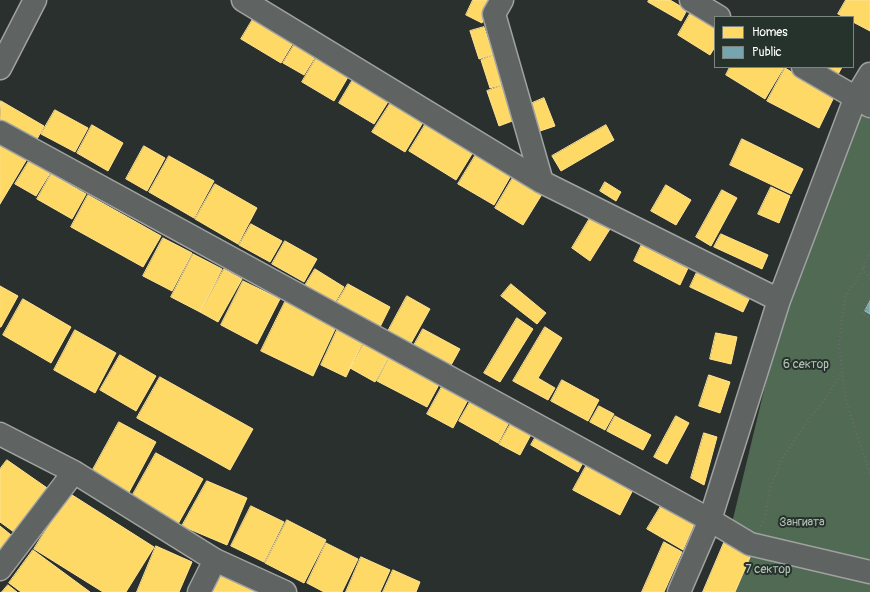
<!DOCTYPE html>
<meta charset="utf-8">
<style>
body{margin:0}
#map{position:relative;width:870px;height:592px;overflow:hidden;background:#29302d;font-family:Pangolin,sans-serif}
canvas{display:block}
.legend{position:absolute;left:714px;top:16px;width:140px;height:52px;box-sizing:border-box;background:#26332d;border:1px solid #7d8581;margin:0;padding:5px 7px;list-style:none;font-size:12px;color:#fff}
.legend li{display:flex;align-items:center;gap:8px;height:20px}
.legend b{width:20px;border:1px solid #7d8581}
</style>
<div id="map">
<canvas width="870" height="592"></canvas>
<ul class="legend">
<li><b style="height:11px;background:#ffd966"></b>Homes</li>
<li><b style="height:11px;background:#76a5af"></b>Public</li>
</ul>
</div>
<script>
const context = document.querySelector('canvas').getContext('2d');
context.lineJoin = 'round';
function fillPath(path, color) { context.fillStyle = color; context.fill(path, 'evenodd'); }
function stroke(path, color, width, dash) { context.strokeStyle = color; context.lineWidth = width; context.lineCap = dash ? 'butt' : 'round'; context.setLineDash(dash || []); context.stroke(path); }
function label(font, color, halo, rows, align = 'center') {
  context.font = font + ' Pangolin,sans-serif'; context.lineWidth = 4; context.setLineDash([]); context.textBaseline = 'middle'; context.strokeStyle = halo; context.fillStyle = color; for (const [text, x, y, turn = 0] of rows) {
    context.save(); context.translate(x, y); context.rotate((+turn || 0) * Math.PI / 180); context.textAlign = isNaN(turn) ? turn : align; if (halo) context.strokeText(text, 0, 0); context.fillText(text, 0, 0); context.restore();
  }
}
fillPath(new Path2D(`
 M 864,96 L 870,98 L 870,592 L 703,592 L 732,523 L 785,303 Z`), '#516a54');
const homes = new Path2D(`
 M 473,0 L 493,0 L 482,23 L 466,15 Z
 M 649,0 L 670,0 L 687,10 L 681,21 L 648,2 Z
 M 846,0 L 870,0 L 870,31 L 853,22 L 853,17 L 844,17 L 838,14 Z
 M 691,12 L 715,26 L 715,47 L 710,55 L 678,35 Z
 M 256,14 L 296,38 L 281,63 L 241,39 Z
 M 484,27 L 493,54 L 479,59 L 470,31 Z
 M 297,40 L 318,52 L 304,75 L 283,63 Z
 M 319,53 L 351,72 L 334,101 L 302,82 Z
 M 493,55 L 503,84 L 490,88 L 481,60 Z
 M 730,67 L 784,67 L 765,99 L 726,75 Z
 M 813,67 L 842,67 L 835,80 Z
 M 785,68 L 834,97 L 819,128 L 767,101 Z
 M 355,76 L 391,97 L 374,124 L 339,103 Z
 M 503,85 L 515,120 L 499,126 L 487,91 Z
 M 544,98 L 555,126 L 540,131 L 530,104 Z
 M 393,99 L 425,119 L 405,152 L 372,132 Z
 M 1,101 L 44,126 L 36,141 L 0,120 Z
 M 55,110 L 88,128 L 75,152 L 41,134 Z
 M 428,120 L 475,149 L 456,180 L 409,151 Z
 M 92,125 L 123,143 L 108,171 L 77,153 Z
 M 606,125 L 614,140 L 561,171 L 552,156 Z
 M 742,139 L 803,169 L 791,194 L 730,165 Z
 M 0,142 L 27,159 L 0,204 Z
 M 144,146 L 165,158 L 147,191 L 126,179 Z
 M 478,151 L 513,172 L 494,205 L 458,184 Z
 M 169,156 L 214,181 L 194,218 L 149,192 Z
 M 29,161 L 50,173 L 36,196 L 15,184 Z
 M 51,174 L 86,194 L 72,219 L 37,199 Z
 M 515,174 L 544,191 L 523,225 L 495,208 Z
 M 605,182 L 621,192 L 616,201 L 600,191 Z
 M 215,184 L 257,208 L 238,244 L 195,219 Z
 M 666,185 L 691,200 L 676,225 L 651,211 Z
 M 771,187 L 790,196 L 779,223 L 758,214 Z
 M 722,190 L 737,198 L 711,246 L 696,237 Z
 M 88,195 L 161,236 L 143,267 L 71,227 Z
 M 590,218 L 610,229 L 590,261 L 572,248 Z
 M 251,224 L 282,241 L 270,262 L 239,245 Z
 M 721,234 L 768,255 L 762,269 L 714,247 Z
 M 163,238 L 192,253 L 172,291 L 143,276 Z
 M 285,241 L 317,259 L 304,282 L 272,264 Z
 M 643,242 L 689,266 L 680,285 L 634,261 Z
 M 193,254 L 222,269 L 200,312 L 171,297 Z
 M 224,269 L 242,279 L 218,322 L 200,312 Z
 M 315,269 L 344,287 L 334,304 L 304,287 Z
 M 698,270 L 751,295 L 743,312 L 690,287 Z
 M 243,281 L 280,299 L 257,344 L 221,325 Z
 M 348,284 L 390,307 L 379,329 L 335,305 Z
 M 511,284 L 546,313 L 537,324 L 501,296 Z
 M 0,286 L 18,296 L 1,327 L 0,327 Z
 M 407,296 L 430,309 L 410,345 L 387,333 Z
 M 23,299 L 71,327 L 51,363 L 3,335 Z
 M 285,302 L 336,327 L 313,376 L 261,351 Z
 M 517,318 L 533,329 L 500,382 L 484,373 Z
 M 545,327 L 562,338 L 538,378 L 555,388 L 548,400 L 513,381 Z
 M 338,328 L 364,339 L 346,377 L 321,365 Z
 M 423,329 L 460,349 L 450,367 L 413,347 Z
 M 75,330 L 116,353 L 95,393 L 54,370 Z
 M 716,333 L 737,337 L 731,364 L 710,359 Z
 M 366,339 L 390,353 L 375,382 L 350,368 Z
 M 391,353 L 442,379 L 427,407 L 377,381 Z
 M 120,355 L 156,376 L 136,411 L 100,390 Z
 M 709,375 L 730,382 L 720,413 L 699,406 Z
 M 160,377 L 253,429 L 230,470 L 137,418 Z
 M 562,380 L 599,400 L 588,421 L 551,401 Z
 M 445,381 L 471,394 L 453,428 L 427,414 Z
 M 474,395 L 512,417 L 498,443 L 459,421 Z
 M 599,406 L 614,414 L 605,430 L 590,422 Z
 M 615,416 L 651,435 L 643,450 L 607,431 Z
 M 676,416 L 689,423 L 667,464 L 654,457 Z
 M 514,418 L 534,429 L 520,455 L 499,444 Z
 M 119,422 L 156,442 L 127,496 L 90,475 Z
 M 539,431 L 586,457 L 578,472 L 531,445 Z
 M 704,433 L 717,437 L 704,485 L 691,478 Z
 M 156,453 L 203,479 L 178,524 L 131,498 Z
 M 590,459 L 636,484 L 620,515 L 573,490 Z
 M 7,460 L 50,490 L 18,535 L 0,522 L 0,469 Z
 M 207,481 L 247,498 L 227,545 L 182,526 Z
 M 69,493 L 154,547 L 126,592 L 103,592 L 34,549 Z
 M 664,501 L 696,520 L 683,550 L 647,529 Z
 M 251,506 L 284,522 L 264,562 L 231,546 Z
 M 287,520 L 326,540 L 304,583 L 265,563 Z
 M 0,526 L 16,539 L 0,560 Z
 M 729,531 L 751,555 L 735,592 L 703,592 Z
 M 664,542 L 682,552 L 664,592 L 642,592 Z
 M 326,543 L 358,559 L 342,592 L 324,592 L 307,583 Z
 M 156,546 L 192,562 L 179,592 L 137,592 Z
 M 33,550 L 90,592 L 21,592 L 9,583 Z
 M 361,557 L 390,570 L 380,592 L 346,592 Z
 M 219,569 L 263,592 L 207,592 Z
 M 393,570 L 420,582 L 416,592 L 383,592 Z
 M 8,585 L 17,592 L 2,592 Z`);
fillPath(homes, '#ffd966');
stroke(homes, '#ffe494', 1);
const public = new Path2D(`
 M 870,301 L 870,314 L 865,311 Z`);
fillPath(public, '#76a5af');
stroke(public, '#9fc0c7', 1);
const minor = new Path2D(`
 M 243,0 L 542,182 L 779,300
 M 502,0 L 494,14 L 542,182
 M 691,0 L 719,17
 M 803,67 L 870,106
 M 0,68 L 35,0
 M 0,132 L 710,520 L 750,544 L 870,572
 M 0,434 L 74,472 L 215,560 L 285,592
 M 0,569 L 74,472
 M 199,592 L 215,560
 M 679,592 L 710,520 L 779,300 L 855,99 L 870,74`);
stroke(minor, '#9fa2a0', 25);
stroke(new Path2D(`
 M 870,251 L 861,273 L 845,297 L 839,344 L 846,401 L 870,474
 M 863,268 L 870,279
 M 870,298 L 862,314 L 870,318
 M 761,526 L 765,519 L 770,488 L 783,457 L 807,422 L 826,398 L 842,372`), '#686c69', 2.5, [1, 3]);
stroke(minor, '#5f6362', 22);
label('12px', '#b3c0b5', '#26332d', [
 ["6 сектор",806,365],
 ["Зангиата",802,523],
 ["7 сектор",768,570]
]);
</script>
